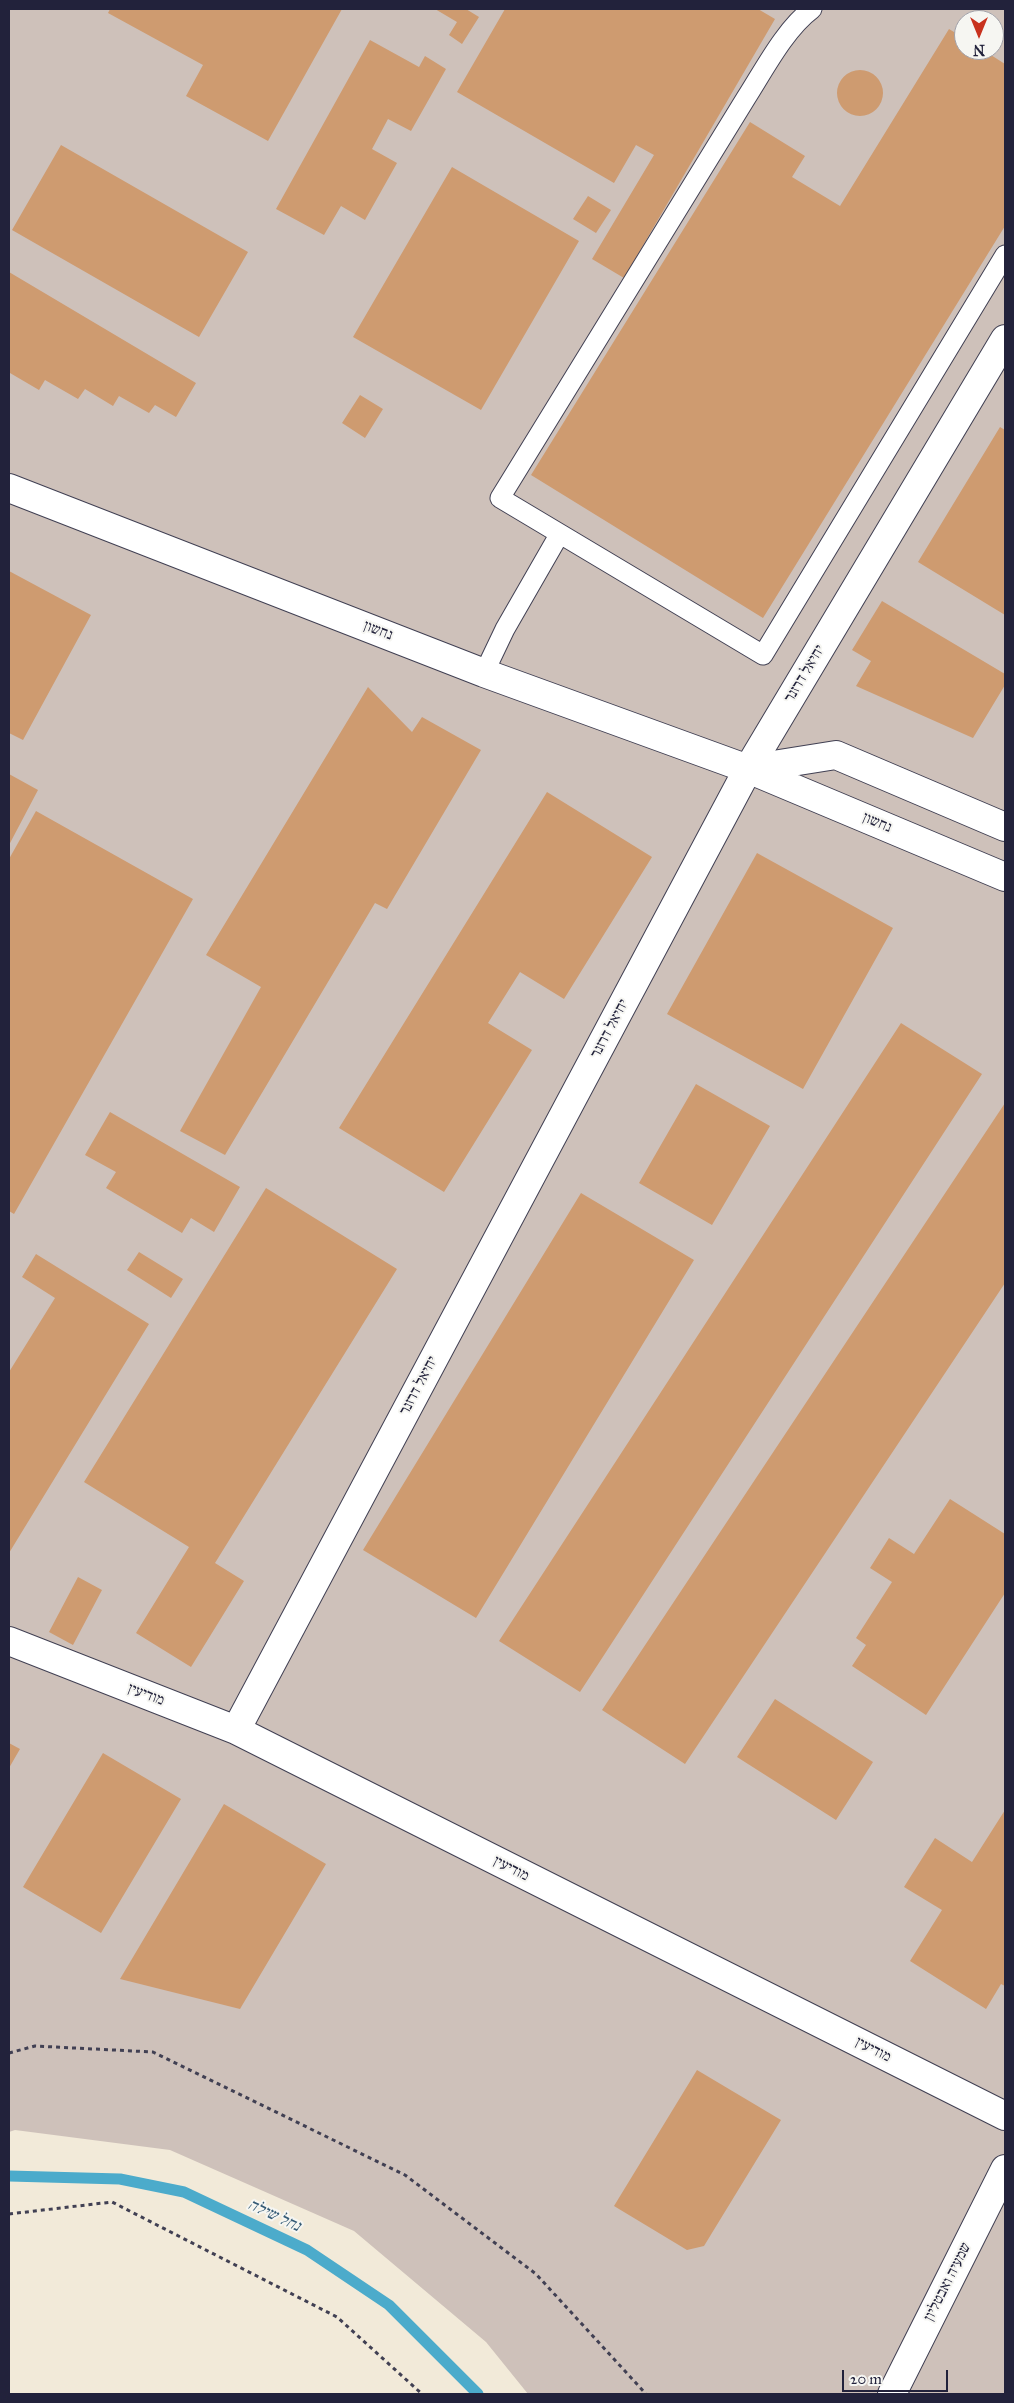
<!DOCTYPE html>
<meta charset="utf-8">
<style>
body{margin:0}
#map{position:relative;width:1014px;height:2403px;overflow:hidden;background:#f2ead9;font-family:"IM FELL Great Primer",serif}
canvas{display:block}
.frame{position:absolute;inset:0;border:10px solid #22223b;pointer-events:none}
.north{position:absolute;left:954px;top:10px;width:50px;height:50px;box-sizing:border-box;background:#f6f6f2;border:1px solid #a1a1a9;border-radius:50%;rotate:180deg;font-size:14px;font-weight:700;line-height:20px;text-align:center;color:#22223b}
.north::after{content:'';display:block;margin:auto;width:18px;height:22px;background:#c8321e;clip-path:polygon(50% 0,100% 100%,50% 72%,0 100%)}
.scale{position:absolute;left:842px;top:2370px;width:106px;height:22px;box-sizing:border-box;border:2px solid #22223b;border-top:0;padding-left:6px;font-size:15px;line-height:18px;white-space:nowrap;color:#22223b;-webkit-text-stroke:4px #f6f6f2;paint-order:stroke}
</style>
<div id="map">
<canvas width="1014" height="2403"></canvas>
<div class="frame"></div>
<div class="north">N</div>
<div class="scale">20 m</div>
</div>
<script>
const context = document.querySelector('canvas').getContext('2d');
context.lineJoin = 'round';
function fillPath(path, color) { context.fillStyle = color; context.fill(path, 'evenodd'); }
function stroke(path, color, width, dash) { context.strokeStyle = color; context.lineWidth = width; context.lineCap = dash ? 'butt' : 'round'; context.setLineDash(dash || []); context.stroke(path); }
function label(font, color, halo, rows, align = 'center') {
  context.font = font + ' "IM FELL Great Primer","Frank Ruhl Libre",serif'; context.lineWidth = 4; context.setLineDash([]); context.textBaseline = 'middle'; context.strokeStyle = halo; context.fillStyle = color; for (const [text, x, y, turn = 0] of rows) {
    context.save(); context.translate(x, y); context.rotate((+turn || 0) * Math.PI / 180); context.textAlign = isNaN(turn) ? turn : align; if (halo) context.strokeText(text, 0, 0); context.fillText(text, 0, 0); context.restore();
  }
}
fillPath(new Path2D(`
 M 9,9 L 1005,9 L 1005,2394 L 528,2394 L 486,2342 L 354,2231 L 170,2150 L 15,2130 L 9,2132 ZM 964,20 L 994,20 L 994,50 L 964,50 Z`), '#cec1ba');
stroke(new Path2D(`
 M 9,2176 L 120,2179 L 184,2192 L 307,2250 L 389,2305 L 478,2394`), '#4cabcb', 11);
fillPath(new Path2D(`
 M 110,9 L 342,9 L 268,141 L 186,96 L 203,65 L 108,13 Z
 M 435,9 L 466,9 L 479,17 L 462,44 L 449,35 L 457,22 Z
 M 505,9 L 758,9 L 775,19 L 624,278 L 592,259 L 654,155 L 636,145 L 614,183 L 457,92 Z
 M 949,29 L 964,38 L 964,50 L 983,50 L 1005,64 L 1005,226 L 763,618 L 531,475 L 750,122 L 805,156 L 792,177 L 840,206 Z
 M 370,40 L 419,67 L 425,56 L 446,69 L 411,131 L 388,119 L 372,149 L 397,163 L 365,220 L 341,206 L 324,235 L 276,209 Z
 M837 93a23 23 0 1 1 46 0a23 23 0 1 1-46 0Z
 M 61,145 L 248,252 L 199,337 L 12,230 Z
 M 452,167 L 579,241 L 481,410 L 353,337 Z
 M 588,196 L 611,210 L 596,233 L 573,219 Z
 M 9,272 L 196,383 L 176,417 L 155,405 L 149,413 L 119,396 L 113,406 L 85,389 L 78,399 L 45,380 L 39,390 L 10,373 L 9,375 Z
 M 360,395 L 383,409 L 365,438 L 342,423 Z
 M 1000,427 L 1005,430 L 1005,615 L 918,562 Z
 M 9,571 L 91,615 L 23,740 L 9,733 Z
 M 882,601 L 1005,674 L 1005,685 L 973,738 L 856,686 L 871,661 L 852,650 Z
 M 368,687 L 412,732 L 422,717 L 481,750 L 387,909 L 375,903 L 225,1155 L 180,1131 L 261,987 L 206,955 Z
 M 9,774 L 38,790 L 9,845 Z
 M 547,792 L 652,857 L 564,999 L 520,972 L 488,1023 L 532,1050 L 444,1192 L 339,1128 Z
 M 36,811 L 193,899 L 14,1214 L 9,1211 L 9,859 Z
 M 757,853 L 893,928 L 803,1089 L 667,1014 Z
 M 901,1023 L 982,1074 L 580,1692 L 499,1641 Z
 M 696,1084 L 770,1126 L 712,1225 L 639,1183 Z
 M 1005,1103 L 1005,1283 L 685,1764 L 602,1710 Z
 M 110,1112 L 240,1187 L 214,1232 L 191,1218 L 182,1233 L 106,1188 L 116,1172 L 85,1155 Z
 M 266,1188 L 397,1269 L 215,1563 L 244,1581 L 191,1667 L 136,1633 L 189,1547 L 84,1482 Z
 M 581,1193 L 694,1260 L 476,1618 L 363,1550 Z
 M 139,1252 L 183,1279 L 171,1298 L 127,1270 Z
 M 36,1254 L 149,1324 L 9,1553 L 9,1372 L 55,1298 L 22,1277 Z
 M 950,1499 L 1005,1534 L 1005,1593 L 926,1715 L 852,1666 L 866,1645 L 856,1638 L 892,1582 L 870,1568 L 889,1538 L 914,1554 Z
 M 78,1577 L 102,1590 L 73,1645 L 49,1632 Z
 M 775,1699 L 873,1762 L 836,1820 L 737,1757 Z
 M 9,1743 L 20,1749 L 9,1768 Z
 M 103,1753 L 181,1799 L 101,1933 L 23,1887 Z
 M 224,1804 L 326,1864 L 240,2009 L 120,1979 Z
 M 1005,1810 L 1005,1986 L 1001,1984 L 986,2009 L 910,1961 L 942,1910 L 904,1887 L 935,1838 L 972,1862 Z
 M 697,2070 L 781,2120 L 704,2246 L 687,2250 L 614,2206 Z`), '#ce9b70');
const lane = new Path2D(`
 M 812,9 C 785,29 764,70 746,98 L 500,498 L 763,655 L 1005,255
 M 484,673 L 505,629 L 559,535`);
const street = new Path2D(`
 M 9,1641 L 236,1730 L 1005,2116
 M 236,1730 L 748,769 L 1005,339
 M 892,2394 L 1005,2169`);
const secondary = new Path2D(`
 M 9,488 L 484,673 L 748,769 L 1005,877
 M 748,769 L 836,755 L 1005,827`);
stroke(lane, '#414053', 21);
stroke(street, '#414053', 30);
stroke(secondary, '#414053', 30);
stroke(new Path2D(`
 M 9,2053 L 35,2046 L 153,2052 L 405,2175 L 536,2274 L 646,2394
 M 9,2214 L 112,2202 L 337,2317 L 422,2394`), '#414053', 3, [4, 4]);
stroke(lane, '#fff', 19);
stroke(street, '#fff', 28);
stroke(secondary, '#fff', 28);
label('15px', '#22223b', '#f6f6f2', [
 ["נחשון",378,631,21],
 ["יחיאל דרזנר",805,674,-59],
 ["נחשון",877,823,23],
 ["יחיאל דרזנר",610,1029,-62],
 ["יחיאל דרזנר",419,1386,-62],
 ["מודיעין",146,1695,21],
 ["מודיעין",511,1869,27],
 ["מודיעין",873,2050,27],
 ["שמעיה ואבטליון",948,2282,-63]
]);
label('italic 16px', '#335975', '#f6f6f2', [
 ["נחל שילה",274,2216,25]
]);
</script>
